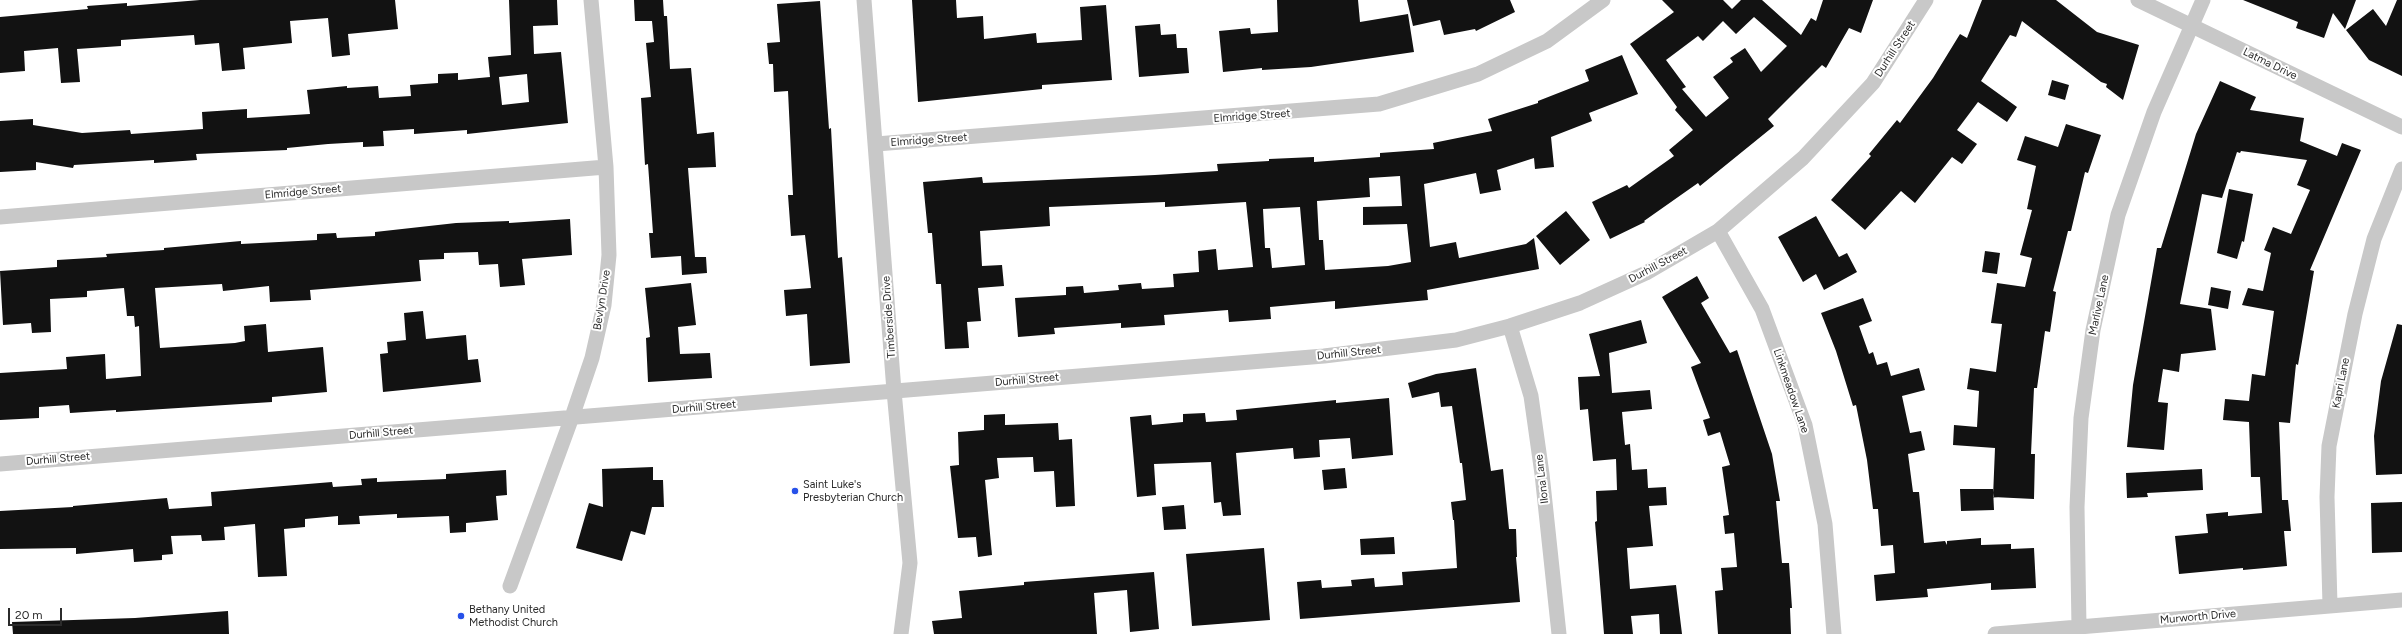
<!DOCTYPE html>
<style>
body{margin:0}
#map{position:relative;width:2402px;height:634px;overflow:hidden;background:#fff;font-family:Figtree,sans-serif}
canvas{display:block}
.scale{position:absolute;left:8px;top:608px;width:54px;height:18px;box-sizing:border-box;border:2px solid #2b2b2b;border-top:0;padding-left:5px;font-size:12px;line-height:14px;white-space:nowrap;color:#2b2b2b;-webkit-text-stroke:3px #fff;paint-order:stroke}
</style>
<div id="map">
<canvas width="2402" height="634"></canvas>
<div class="scale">20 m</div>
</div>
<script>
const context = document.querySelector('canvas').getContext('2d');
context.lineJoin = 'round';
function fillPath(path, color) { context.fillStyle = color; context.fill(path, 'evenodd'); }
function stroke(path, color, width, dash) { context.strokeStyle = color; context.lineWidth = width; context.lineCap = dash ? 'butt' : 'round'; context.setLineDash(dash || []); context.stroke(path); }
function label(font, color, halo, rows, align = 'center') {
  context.font = font + ' Figtree,sans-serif'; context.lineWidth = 4; context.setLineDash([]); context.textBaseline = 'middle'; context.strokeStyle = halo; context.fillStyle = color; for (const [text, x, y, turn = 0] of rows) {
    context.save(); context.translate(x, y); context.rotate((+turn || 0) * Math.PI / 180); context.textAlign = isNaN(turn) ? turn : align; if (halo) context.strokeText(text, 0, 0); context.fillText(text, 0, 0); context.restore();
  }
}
fillPath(new Path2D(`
 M 200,0 L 395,0 L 398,29 L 348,34 L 350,55 L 332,57 L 328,18 L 290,21 L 292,43 L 243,48 L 245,69 L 222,71 L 219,43 L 195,45 L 194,35 L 121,40 L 121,46 L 77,49 L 80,82 L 61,83 L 58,48 L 24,51 L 25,71 L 0,73 L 0,17 L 88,9 L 87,6 L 127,3 L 127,6 Z
 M 509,0 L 557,0 L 558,25 L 533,26 L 534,54 L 561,52 L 568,123 L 467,134 L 467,130 L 414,134 L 414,129 L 383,131 L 384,146 L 363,147 L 363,142 L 328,144 L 287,148 L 287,150 L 196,154 L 197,160 L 154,163 L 154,160 L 74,165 L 73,168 L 36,162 L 36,170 L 0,172 L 0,121 L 33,119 L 33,125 L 82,133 L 130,130 L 131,134 L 203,129 L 202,112 L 247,109 L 247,118 L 310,114 L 307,90 L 347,86 L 347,88 L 378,86 L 379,98 L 411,96 L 410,85 L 438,83 L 438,74 L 458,73 L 458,80 L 490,77 L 488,57 L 511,55 ZM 527,74 L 529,102 L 502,105 L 499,77 Z
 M 634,0 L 663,0 L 664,16 L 667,16 L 670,69 L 691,68 L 697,134 L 714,132 L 716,167 L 688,168 L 695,257 L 706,257 L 707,273 L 682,275 L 681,256 L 651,258 L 649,233 L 653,233 L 648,164 L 645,165 L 641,98 L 651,97 L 646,43 L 654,42 L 652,21 L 635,21 Z
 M 912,0 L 956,0 L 957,18 L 983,16 L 984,39 L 1036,33 L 1037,43 L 1082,40 L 1080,7 L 1106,5 L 1112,80 L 1042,85 L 1042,89 L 918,102 Z
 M 1277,0 L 1358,0 L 1360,22 L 1408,14 L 1414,52 L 1311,67 L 1262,70 L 1262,68 L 1223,72 L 1219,31 L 1250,28 L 1251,34 L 1278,32 Z
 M 1407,0 L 1510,0 L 1515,12 L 1476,31 L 1475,29 L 1444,35 L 1440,20 L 1413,26 Z
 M 1662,0 L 1723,0 L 1732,9 L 1741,0 L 1762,0 L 1801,35 L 1811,18 L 1816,21 L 1823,0 L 1873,0 L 1861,33 L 1849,28 L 1826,68 L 1822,65 L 1768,119 L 1774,126 L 1700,186 L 1698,183 L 1644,221 L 1645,222 L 1610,239 L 1592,202 L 1627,185 L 1629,188 L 1674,156 L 1669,150 L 1693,130 L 1675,110 L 1677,107 L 1630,44 L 1674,12 ZM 1754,17 L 1787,46 L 1761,72 L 1745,48 L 1730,58 L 1733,62 L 1713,77 L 1729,98 L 1706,117 L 1682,89 L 1686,87 L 1666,60 L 1698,36 L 1703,41 L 1723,21 L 1736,34 Z
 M 1982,0 L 2056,0 L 2097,32 L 2139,45 L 2123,100 L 2106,87 L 2107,84 L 2101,82 L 2022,21 L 2016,37 L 2010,35 L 1981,81 L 2017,107 L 2007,122 L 1978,102 L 1957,130 L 1977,144 L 1962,164 L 1952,157 L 1915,203 L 1901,191 L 1865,230 L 1831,200 L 1871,156 L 1869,154 L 1897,120 L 1900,123 L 1933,78 L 1960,34 L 1967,38 Z
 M 2243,0 L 2356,0 L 2345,29 L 2333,13 L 2324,38 L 2296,28 L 2298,22 Z
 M 2397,0 L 2402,0 L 2402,76 L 2369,60 L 2346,30 L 2373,9 L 2386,26 Z
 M 820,1 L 829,129 L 831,128 L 838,258 L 842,257 L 850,363 L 810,366 L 807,314 L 786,316 L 784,290 L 811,288 L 805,235 L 791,236 L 788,195 L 793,195 L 788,91 L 774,92 L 773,64 L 769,64 L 767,43 L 780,42 L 777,4 Z
 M 1160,24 L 1161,35 L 1176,34 L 1177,48 L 1187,48 L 1189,73 L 1139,77 L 1135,26 Z
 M 1622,55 L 1638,94 L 1589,113 L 1592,121 L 1551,137 L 1554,167 L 1535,169 L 1534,158 L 1497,170 L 1501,190 L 1480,194 L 1476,173 L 1424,184 L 1430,247 L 1456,242 L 1459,258 L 1526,244 L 1534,238 L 1539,269 L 1427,290 L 1428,300 L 1335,309 L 1335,301 L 1270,307 L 1271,319 L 1229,322 L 1228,310 L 1164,315 L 1165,325 L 1121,328 L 1121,323 L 1054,328 L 1055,334 L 1018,337 L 1015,298 L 1066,295 L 1066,287 L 1083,286 L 1084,293 L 1119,290 L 1118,285 L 1141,283 L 1142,289 L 1174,287 L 1173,274 L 1199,272 L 1198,251 L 1216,249 L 1218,270 L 1253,267 L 1246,202 L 1165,207 L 1165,202 L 1049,207 L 1050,226 L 980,231 L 982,266 L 1002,265 L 1004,286 L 978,288 L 981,321 L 967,322 L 969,348 L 945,349 L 941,284 L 936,284 L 932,233 L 928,233 L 923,182 L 982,177 L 983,183 L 1155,175 L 1218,171 L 1217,164 L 1269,161 L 1269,159 L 1314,157 L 1314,162 L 1380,157 L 1380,153 L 1434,149 L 1433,143 L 1492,131 L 1488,119 L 1538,103 L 1538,101 L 1589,81 L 1585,70 ZM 1400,176 L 1402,206 L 1363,207 L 1363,225 L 1407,224 L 1411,262 L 1388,266 L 1325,270 L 1323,240 L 1319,240 L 1317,201 L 1370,197 L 1369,178 ZM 1300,207 L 1305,265 L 1272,268 L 1270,248 L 1265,248 L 1263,209 Z
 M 2052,80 L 2069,85 L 2065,100 L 2048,95 Z
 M 2220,81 L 2256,97 L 2250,110 L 2304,118 L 2300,141 L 2337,156 L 2342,143 L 2361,150 L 2310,270 L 2314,271 L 2298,365 L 2296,364 L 2290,423 L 2279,422 L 2282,500 L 2288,500 L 2291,531 L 2284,531 L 2287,566 L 2243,570 L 2243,568 L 2179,574 L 2175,536 L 2208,533 L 2206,514 L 2228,512 L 2228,516 L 2262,513 L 2260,477 L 2251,477 L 2249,422 L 2223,420 L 2225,399 L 2249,401 L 2252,374 L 2265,376 L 2274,311 L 2242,305 L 2248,288 L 2263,291 L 2271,253 L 2264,250 L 2273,227 L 2291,234 L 2310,190 L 2297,185 L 2307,160 L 2241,151 L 2240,153 L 2237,152 L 2222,198 L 2202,194 L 2180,304 L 2211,309 L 2216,350 L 2181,354 L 2179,372 L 2163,369 L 2158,402 L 2168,403 L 2164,450 L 2127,447 L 2133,385 L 2157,248 L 2161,248 L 2196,134 Z
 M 2066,124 L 2101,135 L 2088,173 L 2085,172 L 2071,231 L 2068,231 L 2053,291 L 2056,292 L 2050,332 L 2045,331 L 2037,388 L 2034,388 L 2031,454 L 2035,454 L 2034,499 L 1993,497 L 1995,448 L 1953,445 L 1954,425 L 1977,427 L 1979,391 L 1967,389 L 1970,368 L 1996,372 L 2002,324 L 1991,323 L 1997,283 L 2025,287 L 2032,258 L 2020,255 L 2032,210 L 2027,209 L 2036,166 L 2017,160 L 2025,136 L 2058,147 Z
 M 2229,189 L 2253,194 L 2244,242 L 2242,241 L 2237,259 L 2217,253 Z
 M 1566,211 L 1590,240 L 1560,265 L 1536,236 Z
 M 1816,216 L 1839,257 L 1847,253 L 1857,272 L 1824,290 L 1816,274 L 1803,282 L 1778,237 Z
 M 570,219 L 572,255 L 522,259 L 525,285 L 500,287 L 498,264 L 479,265 L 478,252 L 444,253 L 444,259 L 419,260 L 421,281 L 310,290 L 311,300 L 270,302 L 269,286 L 223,291 L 222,284 L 155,288 L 160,348 L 235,343 L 245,341 L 244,326 L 266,324 L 268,352 L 323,347 L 327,392 L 272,397 L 272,402 L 116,412 L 116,410 L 70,413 L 69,405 L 39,407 L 39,418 L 0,420 L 0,373 L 67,369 L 66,357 L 105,354 L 106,379 L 141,376 L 139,326 L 135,327 L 134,316 L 127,316 L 124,288 L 87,291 L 87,297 L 50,299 L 51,332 L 32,333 L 31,323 L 3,325 L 0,271 L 57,267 L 57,260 L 107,257 L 106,254 L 164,250 L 164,248 L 241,241 L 241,244 L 317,240 L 317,234 L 336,233 L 337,238 L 375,236 L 375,232 L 456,223 L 509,221 L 509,223 Z
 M 1985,251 L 2000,253 L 1997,274 L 1982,272 Z
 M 1697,276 L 1709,298 L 1701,303 L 1730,353 L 1737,350 L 1772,454 L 1780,501 L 1776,501 L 1782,563 L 1789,563 L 1792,608 L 1790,608 L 1791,634 L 1718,634 L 1715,591 L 1723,590 L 1721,568 L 1737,567 L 1734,533 L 1725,534 L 1723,516 L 1729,515 L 1722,467 L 1730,465 L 1720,432 L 1708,436 L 1703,420 L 1710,418 L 1691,367 L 1701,363 L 1662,297 Z
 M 691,283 L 696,325 L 678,327 L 680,354 L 710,353 L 712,378 L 648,382 L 646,338 L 650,337 L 645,288 Z
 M 2211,287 L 2231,291 L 2228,309 L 2208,305 Z
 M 1863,298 L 1872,321 L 1859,326 L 1869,354 L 1873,352 L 1877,365 L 1887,362 L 1891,376 L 1919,368 L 1925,390 L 1902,396 L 1910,433 L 1921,431 L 1925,450 L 1908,454 L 1913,492 L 1919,492 L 1924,543 L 1945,541 L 1947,545 L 1947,541 L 1981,538 L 1981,545 L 2011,544 L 2011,549 L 2034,548 L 2036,588 L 1991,590 L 1991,583 L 1927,589 L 1928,597 L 1876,601 L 1874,575 L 1895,573 L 1893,545 L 1881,546 L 1878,509 L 1873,509 L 1867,460 L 1856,405 L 1853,406 L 1836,351 L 1821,313 Z
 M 423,311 L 426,339 L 466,335 L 468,360 L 478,359 L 481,382 L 383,392 L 380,354 L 388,353 L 387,342 L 406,340 L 404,313 Z
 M 1641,320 L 1647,343 L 1609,353 L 1612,393 L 1650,390 L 1652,409 L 1622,412 L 1625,445 L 1630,444 L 1632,470 L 1647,469 L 1648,488 L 1666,487 L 1667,505 L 1649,506 L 1653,546 L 1627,548 L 1630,589 L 1676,585 L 1682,634 L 1660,634 L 1659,614 L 1631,616 L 1633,634 L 1604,634 L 1595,522 L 1597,521 L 1596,491 L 1617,490 L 1616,459 L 1593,461 L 1588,409 L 1580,410 L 1578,377 L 1600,376 L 1589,334 Z
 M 2397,324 L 2402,325 L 2402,474 L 2376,475 L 2374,436 L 2381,381 Z
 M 1476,368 L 1491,471 L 1503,469 L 1509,529 L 1516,529 L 1517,557 L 1516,557 L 1520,602 L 1300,619 L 1297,582 L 1321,580 L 1322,588 L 1352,586 L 1351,580 L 1374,578 L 1375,587 L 1403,585 L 1402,572 L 1457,568 L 1454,520 L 1453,520 L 1451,502 L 1466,500 L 1462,463 L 1460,463 L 1452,406 L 1441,407 L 1439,392 L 1412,398 L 1408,383 L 1436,374 Z
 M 1389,398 L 1393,455 L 1352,459 L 1350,438 L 1319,440 L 1320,457 L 1294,459 L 1293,448 L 1236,453 L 1241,515 L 1223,516 L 1221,502 L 1214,503 L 1211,462 L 1154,464 L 1156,495 L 1137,497 L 1130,417 L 1151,415 L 1152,425 L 1183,422 L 1183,414 L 1205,413 L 1206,422 L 1237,420 L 1236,410 L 1336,400 L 1336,403 Z
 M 1005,414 L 1005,425 L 1058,423 L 1059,440 L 1072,439 L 1075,506 L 1056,507 L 1054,471 L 1034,472 L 1033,457 L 997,458 L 999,478 L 985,480 L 992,555 L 978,557 L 976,537 L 958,538 L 950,466 L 959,465 L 958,432 L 984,430 L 984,415 Z
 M 653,467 L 653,480 L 663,480 L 664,507 L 652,507 L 645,535 L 631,531 L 622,561 L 576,548 L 589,503 L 603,507 L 602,469 Z
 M 1345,468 L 1347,488 L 1324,490 L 1322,470 Z
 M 2202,469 L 2203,490 L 2147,493 L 2148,497 L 2127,498 L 2126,473 Z
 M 506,470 L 507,495 L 496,496 L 498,520 L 466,523 L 466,532 L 450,533 L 449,516 L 397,518 L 397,514 L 359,516 L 360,524 L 338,525 L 338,516 L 305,519 L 305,527 L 284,529 L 287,576 L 258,577 L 255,524 L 224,527 L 225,540 L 202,541 L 201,535 L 171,536 L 173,554 L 162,555 L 162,560 L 134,562 L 133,549 L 76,554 L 76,548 L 0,549 L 0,511 L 73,507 L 73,506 L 167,498 L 169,509 L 212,506 L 211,492 L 332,482 L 333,487 L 362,485 L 361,479 L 377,478 L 377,482 L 446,479 L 446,474 Z
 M 1960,489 L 1993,489 L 1994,510 L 1961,511 Z
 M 2402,502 L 2402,552 L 2372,553 L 2371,503 Z
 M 1184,505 L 1186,529 L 1164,530 L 1162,507 Z
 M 1394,537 L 1395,554 L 1361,555 L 1360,539 Z
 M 1264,548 L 1270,620 L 1192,626 L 1186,554 Z
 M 1154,572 L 1159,629 L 1130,632 L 1127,590 L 1094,593 L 1097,634 L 934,634 L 932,621 L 962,618 L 959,591 L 1024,585 L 1024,582 Z
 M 228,611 L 229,634 L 13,634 L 12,622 L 135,618 Z`), '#121212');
stroke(new Path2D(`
 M 864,0 L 894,391 L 910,563 L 901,634
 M 2138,0 L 2402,127
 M 876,144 L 1379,104 L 1478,74 L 1547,41 L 1603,0
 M 0,217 L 606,167
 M 1718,231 L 1762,309 L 1805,425 L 1825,524 L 1834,634
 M 1510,326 L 1531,396 L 1542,474 L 1559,634
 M 0,464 L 1324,356 L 1456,340 L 1510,326 L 1580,303 L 1646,273 L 1718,231 L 1803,158 L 1873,83 L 1926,0
 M 510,586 L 572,417 L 592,358 L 604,305 L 609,255 L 606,167 L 591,0
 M 2330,605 L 2327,497 L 2329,446 L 2355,314 L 2374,239 L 2402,169
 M 2079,627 L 2077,507 L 2081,418 L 2093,330 L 2118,215 L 2154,112 L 2203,0
 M 1995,634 L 2402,600`), '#c8c8c8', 15);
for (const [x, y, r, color] of [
 [795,491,4,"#2751e9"],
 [461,616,4,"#2751e9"]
]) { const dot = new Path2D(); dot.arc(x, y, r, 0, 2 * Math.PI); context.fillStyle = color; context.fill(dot); stroke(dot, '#fff', 1.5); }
label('11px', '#2b2b2b', '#fff', [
 ["Durhill Street",1895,49,-57],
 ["Latma Drive",2270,64,26],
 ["Elmridge Street",1252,116,-4],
 ["Elmridge Street",929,140,-4],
 ["Elmridge Street",303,192,-5],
 ["Durhill Street",1658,265,-28],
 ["Bevlyn Drive",602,300,-81],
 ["Marlive Lane",2099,305,-78],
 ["Timberside Drive",889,317,-94],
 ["Durhill Street",1349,353,-6],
 ["Durhill Street",1027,380,-5],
 ["Kapri Lane",2341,383,-79],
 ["Linkmeadow Lane",1791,391,71],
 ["Durhill Street",704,407,-5],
 ["Durhill Street",381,433,-5],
 ["Durhill Street",58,459,-5],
 ["Ilona Lane",1542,479,-97],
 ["Murworth Drive",2198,617,-5]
]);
label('11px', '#2b2b2b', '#fff', [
 ["Saint Luke's",803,485],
 ["Presbyterian Church",803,498],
 ["Bethany United",469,610],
 ["Methodist Church",469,623]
], 'left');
</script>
